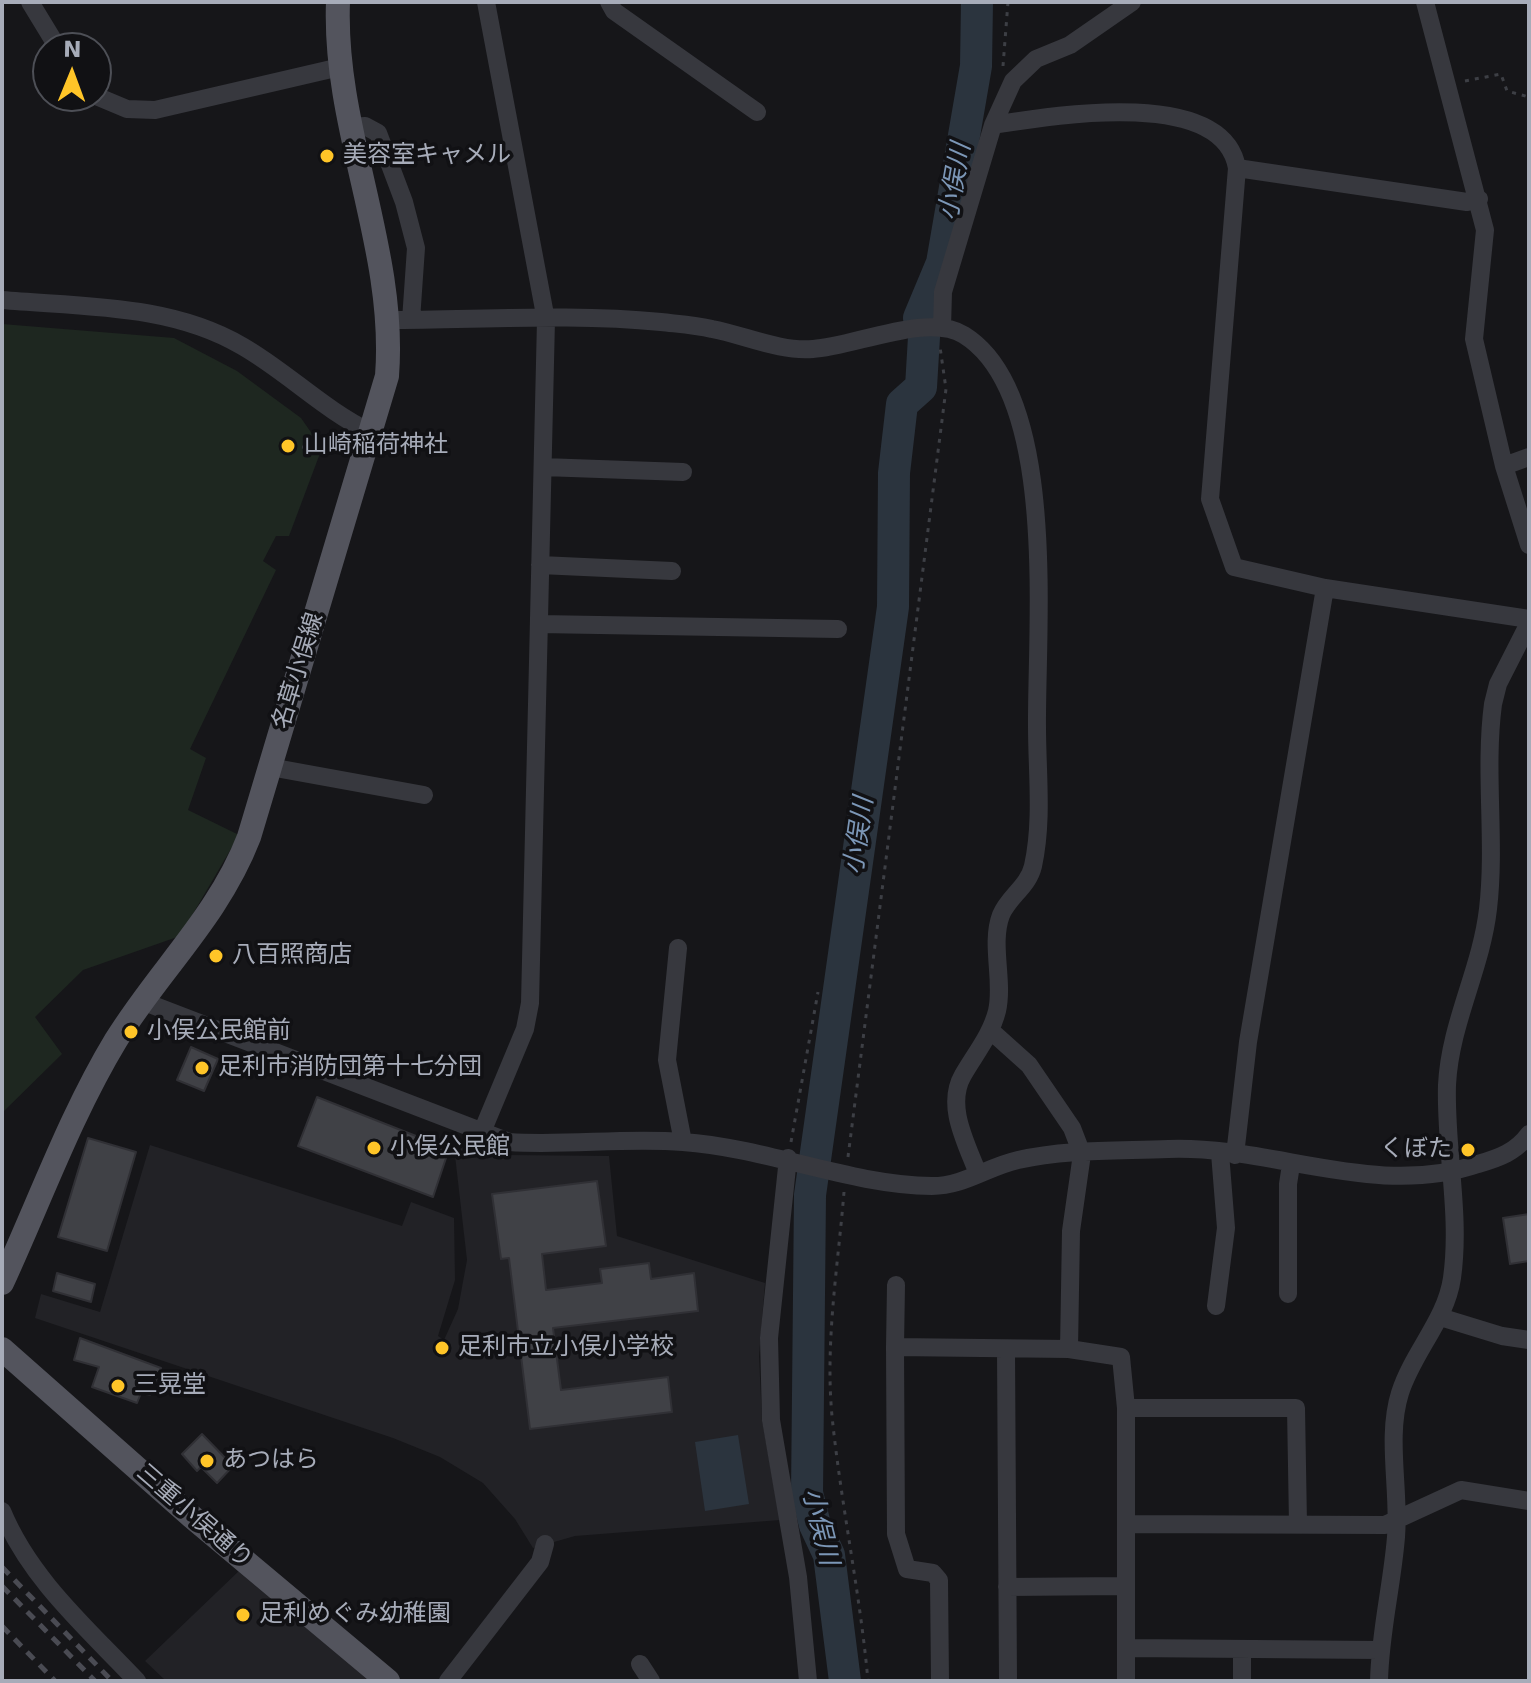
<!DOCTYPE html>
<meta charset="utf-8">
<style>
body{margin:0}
#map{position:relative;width:1531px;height:1683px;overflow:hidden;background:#161619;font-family:"DejaVu Sans",sans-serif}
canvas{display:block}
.frame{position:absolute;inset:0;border:4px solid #a7acb9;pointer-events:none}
.north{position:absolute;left:32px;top:32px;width:80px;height:80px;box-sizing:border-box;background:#111114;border:2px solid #4d4f56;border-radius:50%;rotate:1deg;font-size:22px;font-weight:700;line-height:32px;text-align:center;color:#a7acb9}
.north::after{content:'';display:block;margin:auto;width:28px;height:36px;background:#ffc528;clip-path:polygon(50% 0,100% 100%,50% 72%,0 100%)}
</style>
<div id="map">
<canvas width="1531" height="1683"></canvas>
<div class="frame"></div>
<div class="north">N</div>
</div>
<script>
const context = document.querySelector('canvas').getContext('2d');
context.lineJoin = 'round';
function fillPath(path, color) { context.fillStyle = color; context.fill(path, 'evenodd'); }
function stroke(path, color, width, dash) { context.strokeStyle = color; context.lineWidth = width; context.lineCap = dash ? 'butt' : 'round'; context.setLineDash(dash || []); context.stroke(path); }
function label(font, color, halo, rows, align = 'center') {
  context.font = font + ' "DejaVu Sans","Noto Sans JP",sans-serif'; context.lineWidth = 7; context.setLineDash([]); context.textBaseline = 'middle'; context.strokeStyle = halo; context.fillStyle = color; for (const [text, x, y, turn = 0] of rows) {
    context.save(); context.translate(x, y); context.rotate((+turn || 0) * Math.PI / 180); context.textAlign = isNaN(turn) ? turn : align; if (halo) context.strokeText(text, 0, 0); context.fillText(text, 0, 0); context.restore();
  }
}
fillPath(new Path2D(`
 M 453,1138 L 505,1155 L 609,1156 L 617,1236 L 765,1283 L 759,1356 L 762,1420 L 780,1520 L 575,1536 L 533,1548 L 515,1519 L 483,1483 L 440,1457 L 393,1438 L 35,1318 L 41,1294 L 100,1312 L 150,1145 L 402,1226 L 411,1202 L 454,1218 L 455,1280 L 438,1336 L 444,1340 L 458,1309 L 467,1260 Z
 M 241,1569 L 371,1681 L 166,1681 L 145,1661 Z`), '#222226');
fillPath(new Path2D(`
 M 2,324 L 174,338 L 237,371 L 301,418 L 322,448 L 289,536 L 276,536 L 263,561 L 276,570 L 190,749 L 206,758 L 188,810 L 239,835 L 180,936 L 83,970 L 35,1017 L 62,1054 L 2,1113 Z`), '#1e2720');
fillPath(new Path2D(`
 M 738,1435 L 749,1504 L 705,1511 L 695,1442 Z`), '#2b343e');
stroke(new Path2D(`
 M 845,1681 L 829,1555 L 815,1525 L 807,1493 L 810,1195 L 893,607 L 894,473 L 902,404 L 921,387 L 924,337 L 919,318 L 942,263 L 976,66 L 977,2`), '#2b343e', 32);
const building = new Path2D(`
 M 191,1047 L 218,1059 L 204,1091 L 177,1080 Z
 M 317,1097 L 449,1149 L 433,1197 L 298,1146 Z
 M 88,1138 L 136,1152 L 107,1251 L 58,1237 Z
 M 597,1181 L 606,1246 L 542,1254 L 546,1290 L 602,1283 L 600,1269 L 649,1263 L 651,1279 L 694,1273 L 698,1311 L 553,1328 L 561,1390 L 668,1377 L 672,1412 L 530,1429 L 509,1258 L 501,1259 L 492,1194 Z
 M 1529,1214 L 1529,1261 L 1510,1264 L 1503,1218 Z
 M 57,1273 L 95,1284 L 91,1302 L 53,1291 Z
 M 80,1338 L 161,1368 L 150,1395 L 141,1393 L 137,1403 L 92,1387 L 99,1367 L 74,1360 Z
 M 202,1434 L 233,1466 L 217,1483 L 201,1467 L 197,1471 L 182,1454 Z`);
fillPath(building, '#404146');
stroke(building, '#303035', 2);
stroke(new Path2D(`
 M 1003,66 L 1008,2
 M 1465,81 L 1501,74 L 1507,91 L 1529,97
 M 302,447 L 342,451
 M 791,1142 L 818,992
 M 848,1157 L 946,389 L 940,347
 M 844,1192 C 838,1266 825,1342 832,1416 C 841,1505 860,1592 868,1681`), '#3d3f45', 3, [4, 6]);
stroke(new Path2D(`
 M 30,2 L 58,48
 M 609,2 L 614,11 L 757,112
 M 1425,2 L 1485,230 L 1474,339 L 1504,466 L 1529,545
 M 96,96 L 127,109 L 155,110 L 340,67
 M 993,125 C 1050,116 1223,86 1237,168 L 1210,499 L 1234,567 L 1325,588 L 1529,619
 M 350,127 L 365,126 L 378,133 L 404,202 L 416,248 L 411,320
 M 1237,168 L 1467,202 L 1479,199
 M 2,300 C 83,307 171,304 242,346 C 286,371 324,410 370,432
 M 388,320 C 478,320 571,313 661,322 C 678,324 695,325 712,329 C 744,335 780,352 813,349 C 853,347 928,312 964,335 C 1059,394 1036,628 1037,727 C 1037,773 1043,820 1033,866 C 1028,887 1009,896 1001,915 C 990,944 1004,981 997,1011 C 991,1035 975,1054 963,1075 C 945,1106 967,1144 978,1174
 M 942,328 L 943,292 L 993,125 L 1013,81 L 1036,59 L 1070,45 L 1132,2
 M 1504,466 L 1529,457
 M 543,467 L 683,472
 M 540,565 L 672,571
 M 539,624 L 838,629
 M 270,767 L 424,795
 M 678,948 L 667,1060 L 683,1142
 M 142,1001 L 509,1142 C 567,1146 626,1137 683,1142 C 767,1148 850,1185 932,1186 C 964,1186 987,1167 1018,1160 C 1065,1149 1119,1151 1168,1149 C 1272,1145 1375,1199 1478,1164 C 1499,1158 1516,1152 1529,1134
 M 990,1030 L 1029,1065 L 1072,1128 L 1082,1154 L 1071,1231 L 1069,1349
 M 482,1132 L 525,1029 L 530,1003 L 546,320 L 486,2
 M 1235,1155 L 1248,1042 L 1325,588
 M 788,1158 L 769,1338 L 771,1420 L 798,1577 L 808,1681
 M 1288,1294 L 1288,1184 L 1291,1165
 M 1216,1306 L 1226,1228 L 1220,1153
 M 1440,1317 L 1502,1336 L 1529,1340
 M 895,1347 L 896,1285
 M 1006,1351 L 1008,1681
 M 1126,1408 L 1296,1408 L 1298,1524
 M 2,1511 C 30,1579 87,1628 137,1681
 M 1126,1524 L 1385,1525 L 1461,1490 L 1529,1501
 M 1007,1587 L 1125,1586
 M 1126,1648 L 1380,1650
 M 1242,1649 L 1242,1681
 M 640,1664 L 651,1681
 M 448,1681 L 540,1562 L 545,1544
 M 940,1681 L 939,1580 L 933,1573 L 907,1569 L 896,1534 L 895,1347 L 1069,1349 L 1121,1357 L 1126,1408 L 1126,1681
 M 1379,1681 C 1380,1632 1392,1586 1396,1537 C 1400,1491 1386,1437 1400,1393 C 1413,1352 1446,1320 1452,1278 C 1461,1214 1445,1149 1447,1085 C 1450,1023 1481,970 1488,909 C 1496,841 1484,772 1493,704 L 1498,684 L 1529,623`), '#37383e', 18);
stroke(new Path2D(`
 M 2,1283 C 39,1203 70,1116 116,1040 C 160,969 218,917 249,837 L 387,376 C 397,249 333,129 338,2
 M 2,1349 L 191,1516 L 388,1681`), '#53545d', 24);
stroke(new Path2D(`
 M 2,1567 L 112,1681
 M 2,1586 L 95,1681
 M 2,1626 L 55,1681`), '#4a4b53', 5, [10, 8]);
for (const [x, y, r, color] of [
 [327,156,8,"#ffc528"],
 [288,446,8,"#ffc528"],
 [216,956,8,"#ffc528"],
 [131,1032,8,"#ffc528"],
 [202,1068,8,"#ffc528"],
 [374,1148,8,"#ffc528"],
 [1468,1150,8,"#ffc528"],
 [442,1348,8,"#ffc528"],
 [118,1386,8,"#ffc528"],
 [207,1461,8,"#ffc528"],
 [243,1615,8,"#ffc528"]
]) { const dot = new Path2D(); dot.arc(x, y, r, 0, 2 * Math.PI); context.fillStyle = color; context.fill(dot); stroke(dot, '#111114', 3); }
label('24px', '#a7acb9', '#111114', [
 ["美容室キャメル",343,156],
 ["山崎稲荷神社",304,446],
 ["八百照商店",232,956],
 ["小俣公民館前",147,1032],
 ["足利市消防団第十七分団",218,1068],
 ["小俣公民館",390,1148],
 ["くぼた",1452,1150,"right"],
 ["足利市立小俣小学校",458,1348],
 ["三晃堂",134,1386],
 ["あつはら",223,1461],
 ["足利めぐみ幼稚園",259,1615]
], 'left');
label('24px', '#a7acb9', '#111114', [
 ["名草小俣線",299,671,-73],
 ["三重小俣通り",194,1517,41]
]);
label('italic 26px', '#7c97b7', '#111114', [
 ["小俣川",956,182,-80],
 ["小俣川",860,836,-82],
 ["小俣川",819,1527,76]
]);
</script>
